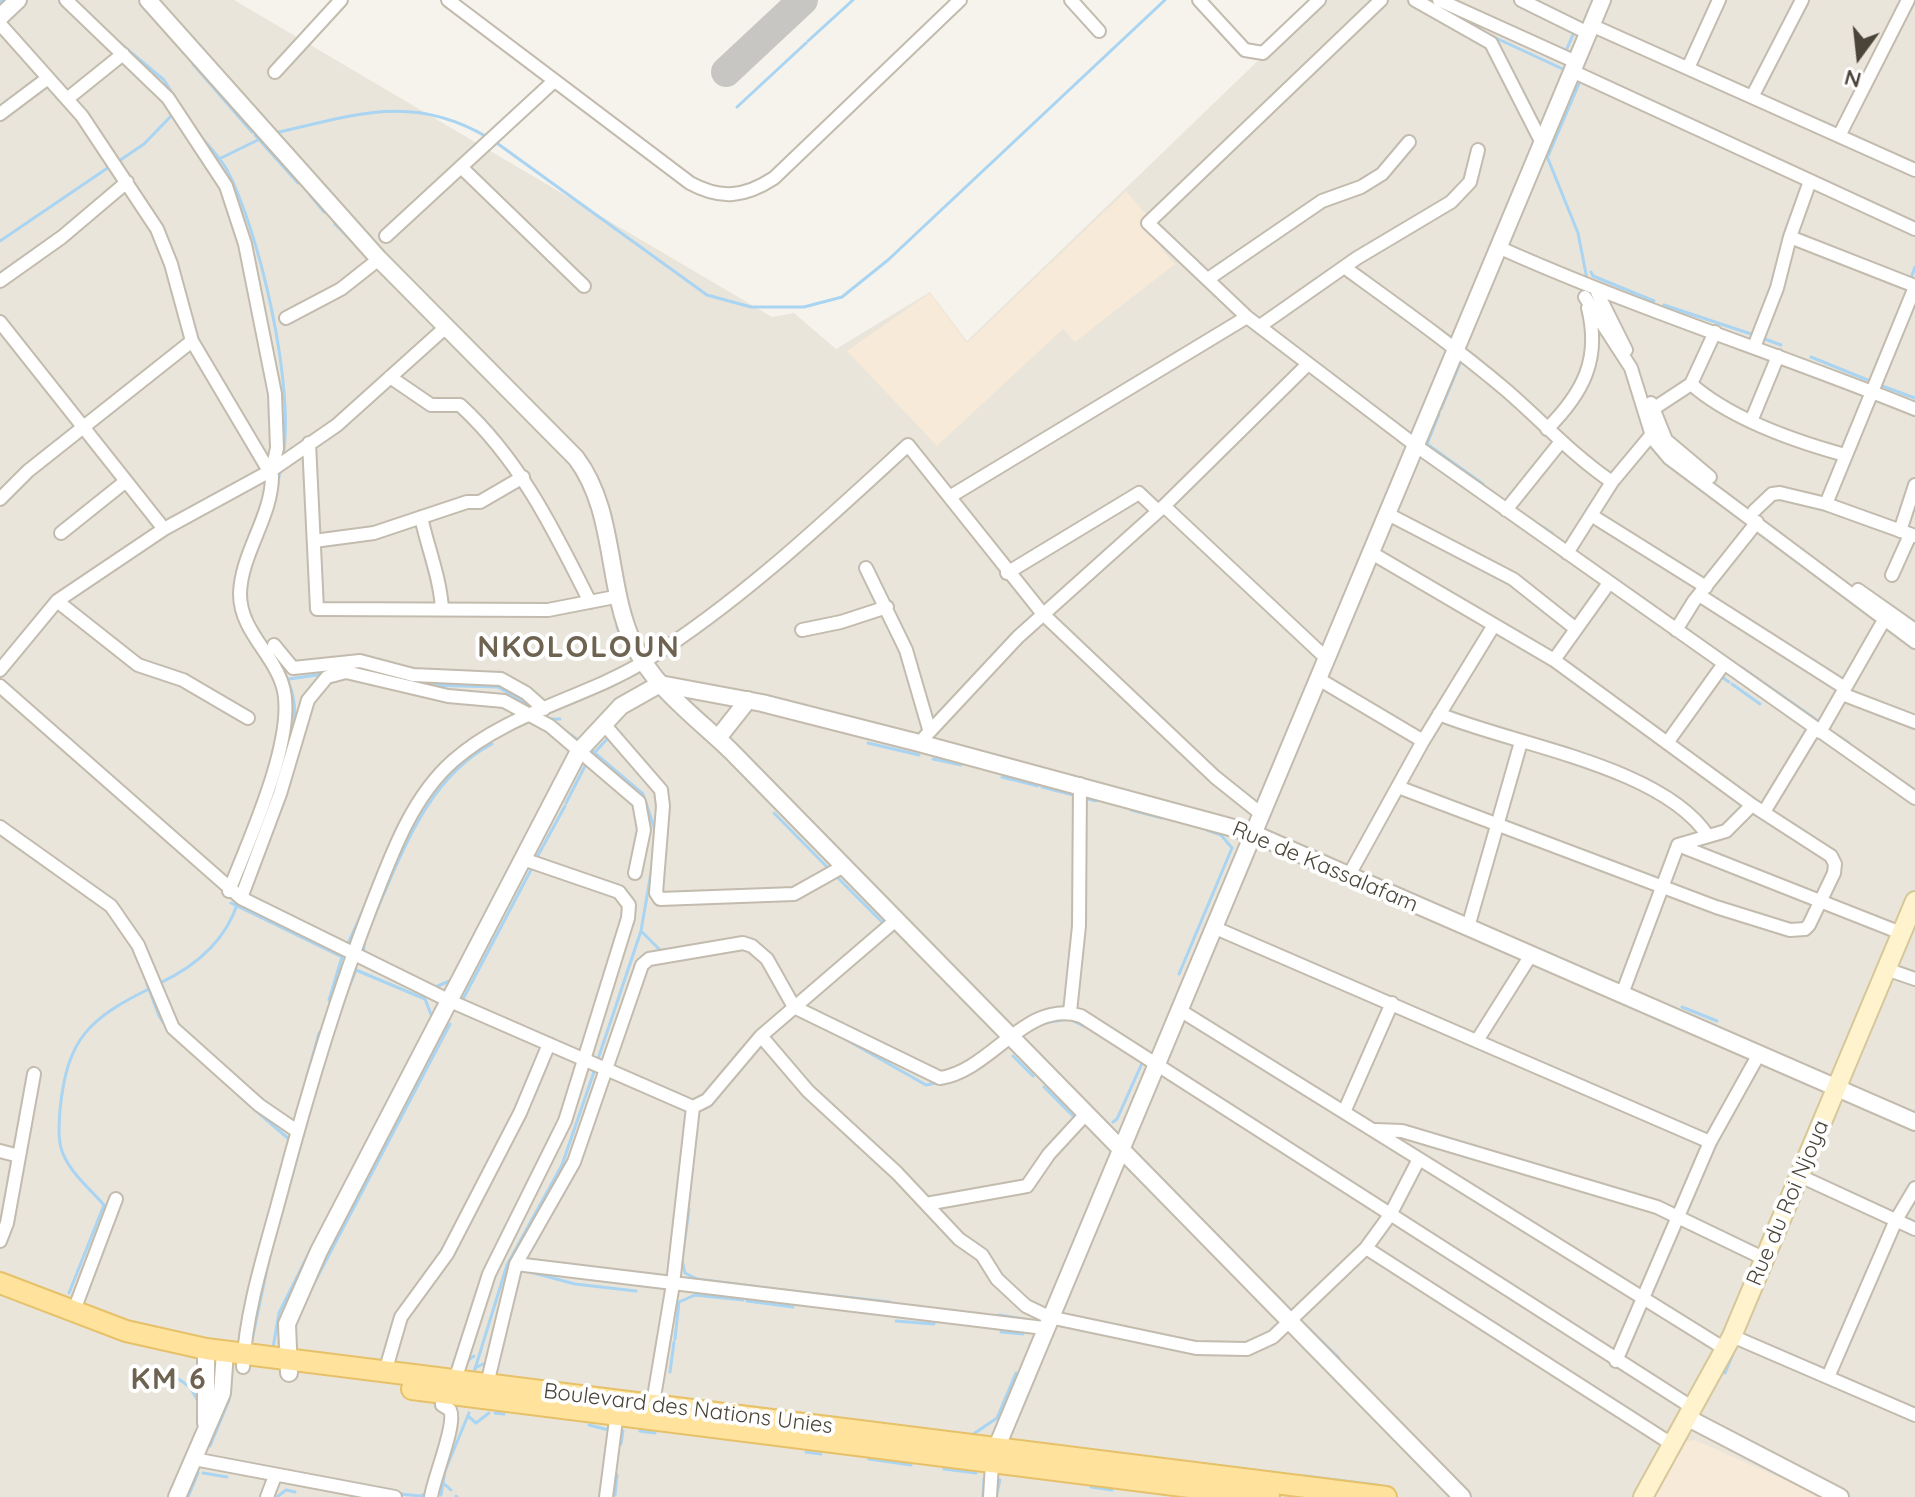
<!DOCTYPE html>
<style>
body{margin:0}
#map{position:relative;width:1915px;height:1497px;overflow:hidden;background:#f6f3ec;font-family:Quicksand,sans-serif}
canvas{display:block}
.north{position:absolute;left:1819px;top:16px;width:80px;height:80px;-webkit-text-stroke:6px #fff;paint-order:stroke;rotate:195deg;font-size:22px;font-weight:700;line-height:32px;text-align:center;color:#4b4439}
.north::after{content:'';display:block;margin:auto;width:28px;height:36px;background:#4b4439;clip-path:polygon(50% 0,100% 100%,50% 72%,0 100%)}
</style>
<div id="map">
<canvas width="1915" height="1497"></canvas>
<div class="north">N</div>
</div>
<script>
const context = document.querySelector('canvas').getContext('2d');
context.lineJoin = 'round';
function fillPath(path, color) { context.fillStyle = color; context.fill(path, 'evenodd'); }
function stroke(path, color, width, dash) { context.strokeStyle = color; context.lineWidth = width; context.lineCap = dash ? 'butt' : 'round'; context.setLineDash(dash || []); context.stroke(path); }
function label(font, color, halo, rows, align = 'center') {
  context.font = font + ' Quicksand,sans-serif'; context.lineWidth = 8; context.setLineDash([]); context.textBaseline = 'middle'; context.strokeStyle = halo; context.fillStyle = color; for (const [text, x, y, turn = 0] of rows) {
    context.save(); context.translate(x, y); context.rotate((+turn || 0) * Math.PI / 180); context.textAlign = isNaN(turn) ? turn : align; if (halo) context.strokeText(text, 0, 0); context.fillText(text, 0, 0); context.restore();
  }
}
fillPath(new Path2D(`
 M 0,0 L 234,0 L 772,317 L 794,313 L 836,349 L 930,292 L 967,341 L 1321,0 L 1915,0 L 1915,1497 L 0,1497 Z`), '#eae5da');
fillPath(new Path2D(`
 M 1126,191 L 1149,218 L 1162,250 L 1175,264 L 1075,342 L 1063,329 L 937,446 L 847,351 L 930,293 L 967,343 Z
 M 1695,1440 L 1823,1497 L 1652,1497 L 1682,1442 Z`), '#f7ead8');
stroke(new Path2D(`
 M 0,2 L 2,0
 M 1483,32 L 1567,71
 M 116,40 L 164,80 L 186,115
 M 808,41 L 853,0
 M 1565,53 L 1575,30
 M 193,64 L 252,132
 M 737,107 L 806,43
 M 197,131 C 206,144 219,156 227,170 C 260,233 295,387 283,456
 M 275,133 C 355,115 412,93 487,137
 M 255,135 L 298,183
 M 494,141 L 707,295 L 751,307 L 804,307 L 842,297 L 888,260 L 1165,0
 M 1546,154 L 1578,233 L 1587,279
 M 1548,156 L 1581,79
 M 219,159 L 264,137
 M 119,161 L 144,144 L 173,114
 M 310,195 L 324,212
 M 335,224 L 357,246
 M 0,241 L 112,165
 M 1591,272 L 1593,276 L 1654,301
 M 1911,278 L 1915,267
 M 1664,305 L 1754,335
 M 1762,338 L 1781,345
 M 1811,357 L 1870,381
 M 1877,384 L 1915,398
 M 1441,409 L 1461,361
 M 1439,414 L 1427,444 L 1483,484
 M 277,487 L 281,467
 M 1541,526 L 1552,533
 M 251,563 L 266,525
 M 253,622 L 266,643
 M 617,627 L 628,657
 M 272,653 C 289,676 300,702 292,731
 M 1741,667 L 1821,723
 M 1719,675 L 1729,682
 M 289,679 L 324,674
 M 1732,684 L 1760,704
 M 426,685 L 498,687 L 532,707
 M 549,719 L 560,719
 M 561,728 L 581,742
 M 1840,737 L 1849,743
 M 868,743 L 919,755
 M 590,749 L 643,794 L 655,830
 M 595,752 L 608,738
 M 933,759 L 961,765
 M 1002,777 L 1038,786
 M 1042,787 L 1077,796
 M 1084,798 L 1096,801
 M 566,803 L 586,764
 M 1131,810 L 1162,818
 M 774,813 L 829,869
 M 536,859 L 565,806
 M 835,875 L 886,926
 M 1235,897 L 1250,864
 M 231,903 L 342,957 L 329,1000
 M 641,931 L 663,953
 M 347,946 L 370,894
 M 364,952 C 362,937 373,920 379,905 C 405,845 431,776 492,744
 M 1179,974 L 1232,848 L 1221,835 L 1207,830
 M 160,983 C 196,966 226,940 238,902
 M 147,984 L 159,1016 L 171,1034
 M 433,988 L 452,980
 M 345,997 L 356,970 L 425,999 L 432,1017
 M 462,1001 L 533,866
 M 1682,1007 L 1717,1021
 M 1050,1022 L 1069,1019 L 1092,1030
 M 838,1035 L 926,1085 L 952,1080
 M 1013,1056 L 1033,1076
 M 597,1062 L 641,931 L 653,861
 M 213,1071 L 234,1090
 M 1044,1087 L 1075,1118
 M 299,1106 L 319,1033
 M 254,1109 L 290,1140
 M 1113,1122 L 1117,1119 L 1143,1061
 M 1185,1203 L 1216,1235
 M 689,1209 L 682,1260 L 685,1273 L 697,1279 L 775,1289
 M 279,1223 L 312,1103
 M 1237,1258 L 1291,1311
 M 526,1271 L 575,1284 L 636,1291
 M 783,1290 L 890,1302
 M 310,1291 L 450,1024
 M 69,1293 L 104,1205 C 91,1190 74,1176 65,1158 C 57,1144 59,1125 60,1110 C 67,1038 89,1018 153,987
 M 747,1301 L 793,1307
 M 999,1315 L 1024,1319
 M 1299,1319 L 1339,1358
 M 896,1321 L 934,1324
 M 1001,1332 L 1023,1334
 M 675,1339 L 679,1302 L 695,1295 L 743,1300
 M 252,1340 L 271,1250
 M 273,1348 L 279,1313 L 312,1247
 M 467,1361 L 474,1356
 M 475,1368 L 483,1364 L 487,1367
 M 142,1370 L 155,1373
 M 474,1372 L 507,1265 L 562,1165 L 595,1069
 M 670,1372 L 674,1342
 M 1725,1373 L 1736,1347
 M 177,1378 L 190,1387 L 198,1401
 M 495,1413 L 504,1414
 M 468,1416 L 476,1423 L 489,1413
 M 589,1425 L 609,1430
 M 640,1431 L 655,1433
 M 972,1435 L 997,1418 L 1016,1373
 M 621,1444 L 623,1431
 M 210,1446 L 229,1400
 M 806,1452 L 821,1454
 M 869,1459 L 911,1465
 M 1205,1464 L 1277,1473
 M 944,1469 L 976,1473
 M 203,1473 L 227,1477
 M 1305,1476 L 1377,1485
 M 439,1484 L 442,1482 L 451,1490
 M 1091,1487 L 1112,1490
 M 399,1494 L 421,1496 L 426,1493
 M 441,1495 L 445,1471 L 469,1413
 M 615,1495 L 617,1475
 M 456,1496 L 457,1497
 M 983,1496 L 984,1479
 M 188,1497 L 198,1473
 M 277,1497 L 286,1490 L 295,1492
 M 996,1497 L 1000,1480`), '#a9d4f2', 3);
stroke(new Path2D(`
 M 726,72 L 803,0`), '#c8c6c3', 30);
const minor = new Path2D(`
 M 66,0 L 168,98 L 226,186 L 245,244 L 275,394 L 277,448 L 272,470
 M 448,0 L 690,183 C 721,200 745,197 774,178 L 960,0
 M 1071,0 L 1099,31
 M 1199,0 L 1245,50 L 1263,53 L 1319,0
 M 1381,0 L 1148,223 L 1247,317 L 1415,445 L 1915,798
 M 1415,0 L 1491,43 L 1542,143
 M 1439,0 L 1576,62
 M 1521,0 L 1588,33
 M 0,24 L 82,116 L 157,229 L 171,264 L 192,341 L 272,476 C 272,517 241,553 240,594 C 240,631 274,654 283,687 C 297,737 248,842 229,891
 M 1591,25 L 1915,170
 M 1688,68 L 1719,0
 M 1572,71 L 1915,229
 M 275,72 L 341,0
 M 1752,97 L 1802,0
 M 67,99 L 123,54
 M 0,114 L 48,78
 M 1839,136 L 1908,0
 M 461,167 L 584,286
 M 1810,181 L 1790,237 L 1915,286
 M 386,236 L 553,82
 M 1498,247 C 1634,308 1776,353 1915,409
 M 1344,267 C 1399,307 1454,346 1506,390 C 1542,421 1572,455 1612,482
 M 1208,279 L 1322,201 L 1361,187 L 1382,174 L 1409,142
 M 0,281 L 62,237 L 127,182
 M 1597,292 L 1626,350
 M 1585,297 L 1631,368 L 1653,439 L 1669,458 L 1915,642
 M 286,318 L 341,289 L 379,259
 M 0,322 L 164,529
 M 1260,326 L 1357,258 L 1451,202 L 1470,182 L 1478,150
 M 1754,347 L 1777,288 L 1790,237
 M 390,377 L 431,405 L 460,405 C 520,460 554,530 590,602
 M 1691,384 C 1731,419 1794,441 1845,455
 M 1651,403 L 1666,440 L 1710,477
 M 1653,409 L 1691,384 L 1715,332
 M 1752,419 L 1778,356
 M 1547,429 C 1583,393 1601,359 1588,308
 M 309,443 L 317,609 L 548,610 L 620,596
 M 951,496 L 1247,317
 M 0,499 L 28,471 L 192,341
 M 1826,504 L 1915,287
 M 1164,506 L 1326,658
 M 1506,510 L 1559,444
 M 1754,511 L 1772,494 L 1780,493 L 1826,504 L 1915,536
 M 1386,513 L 1513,579 L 1576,629
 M 1591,515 L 1706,587
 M 421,517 C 428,549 440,577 442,609
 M 1900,531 L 1915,485
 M 61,533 L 126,481
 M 314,541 L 374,533 L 467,502 L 480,502 L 523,477
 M 1370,552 L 1554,660 L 1752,805 L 1831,856 L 1835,864 L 1834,873 L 1809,925 L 1805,929 L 1790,930 L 1716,907 L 1398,787
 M 1567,553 L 1612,482 L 1652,434
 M 866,568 L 906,650 L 929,729
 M 1007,573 L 1139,493 L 1158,511
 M 1892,575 L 1910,535
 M 1858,590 L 1915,630
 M 1699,595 L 1845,688
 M 57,601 L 138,665 L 183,680 L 248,718
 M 802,630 L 841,622 L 887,607
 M 1676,630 L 1694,601 L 1757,522
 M 274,645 L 293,668 L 360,661 L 413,675 L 501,679 L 526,693 L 544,709
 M 1554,660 L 1609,583
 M 0,670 L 57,601 L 164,529 L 272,470 L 337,425 L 446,327
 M 1317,678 L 1423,741
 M 0,686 L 241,898 L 450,1001 L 693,1107
 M 1842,694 L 1915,722
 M 1439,714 C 1514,745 1662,766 1708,836
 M 603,723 L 661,790 L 663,806 L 656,893 L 660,899 L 794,894 L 844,866
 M 1820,732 L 1884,620
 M 919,743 L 1018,637 L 1164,506 L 1308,364
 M 1667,743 L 1723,665
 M 1764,812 L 1815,728
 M 0,827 L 111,906 L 138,945 L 173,1028 L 259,1105 L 297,1131
 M 1678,845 L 1901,933
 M 1349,875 L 1423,741 L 1494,625
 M 241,898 L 280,794 L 308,700 L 327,677 L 346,672 L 448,696 L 504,701 L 550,726 L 639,802 L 644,830 L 635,873
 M 1213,927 L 1710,1142
 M 1468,927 L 1521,742
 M 1886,969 L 1915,979
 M 1622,994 L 1678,845 L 1726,831 L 1752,805
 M 1178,1009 L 1725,1349
 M 1070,1012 L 1079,926 L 1080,784
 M 761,1036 L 808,1091 L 897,1173 L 959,1239 L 982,1255 L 997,1279 L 1026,1306 L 1049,1317 L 1196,1348 L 1247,1349 L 1273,1337 L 1366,1248 L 1390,1215 L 1419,1159
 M 1478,1039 L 1531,955
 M 1344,1112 L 1392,1003
 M 1375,1130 L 1402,1131 L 1657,1207 L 1765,1259
 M 0,1151 L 19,1156
 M 1800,1176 L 1915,1229
 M 926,1204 L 1027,1186 L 1049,1154 L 1085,1115
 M 0,1241 L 7,1223 L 34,1074
 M 1366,1248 L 1670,1443
 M 516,1264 L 1044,1328
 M 73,1313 L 116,1199
 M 1732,1336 L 1915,1415
 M 1616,1361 L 1710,1142 L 1759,1054
 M 243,1367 C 246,1309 265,1252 280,1196 C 306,1098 334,1002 371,907 C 391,856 411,798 453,761 C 508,712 586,698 647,660 C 742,600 825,521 908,445 L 1043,614 L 1215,777 L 1260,813
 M 385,1372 L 401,1317 L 447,1254 L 520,1113 L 549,1044
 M 1828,1377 L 1896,1220 L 1915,1188
 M 455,1380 L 489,1274 L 565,1121 L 628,918 L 629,905 L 619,892 L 523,859
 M 487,1384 L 516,1264 L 574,1162 L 642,965 L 649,959 L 743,943 L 752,946 L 767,959 L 794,1007 L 940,1078 C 991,1071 1027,998 1081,1016 L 1693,1408
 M 652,1409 L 673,1284 L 693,1107 L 707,1100 L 761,1036 L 896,920
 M 194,1459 L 395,1497
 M 267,1497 L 275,1476
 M 431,1497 C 434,1476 457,1424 450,1410 L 442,1405 L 442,1393
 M 606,1497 L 617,1412
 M 990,1497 L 992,1464`);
const tertiary = new Path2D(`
 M 148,0 L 379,259 L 576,458 C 616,511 606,585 633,643 C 653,687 697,718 731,751 L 1462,1497
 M 0,17 L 18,0
 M 718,738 L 748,700
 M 289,1373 L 287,1324 L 319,1251 L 579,751 L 621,706 L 660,684 L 762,703 L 919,743 L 1252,833 L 1915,1122
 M 1688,1418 L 1840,1497
 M 206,1423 L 206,1349
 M 993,1456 L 1602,0
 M 177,1497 L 222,1393 L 225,1352`);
const secondary = new Path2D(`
 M 1643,1497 L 1732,1336 L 1915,901`);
const primary = new Path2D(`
 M 0,1283 L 126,1331 L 206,1349 L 1386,1497
 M 412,1389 L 1269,1497`);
stroke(minor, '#c2bbae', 16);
stroke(tertiary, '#c2bbae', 20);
stroke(secondary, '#d6c79b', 22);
stroke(primary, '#e6c16a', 24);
stroke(minor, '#fff', 12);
stroke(tertiary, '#fff', 16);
stroke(secondary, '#fff3cd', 18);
stroke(primary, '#ffe39c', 20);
label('22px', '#4b4439', '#fff', [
 ["Rue de Kassalafam",1325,867,23],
 ["Rue du Roi Njoya",1788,1203,-67],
 ["Boulevard des Nations Unies",688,1409,7]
]);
context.letterSpacing = '2px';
label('bold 30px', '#6e6250', '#fff', [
 ["NKOLOLOUN",579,648],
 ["KM 6",169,1380]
]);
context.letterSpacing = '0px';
</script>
